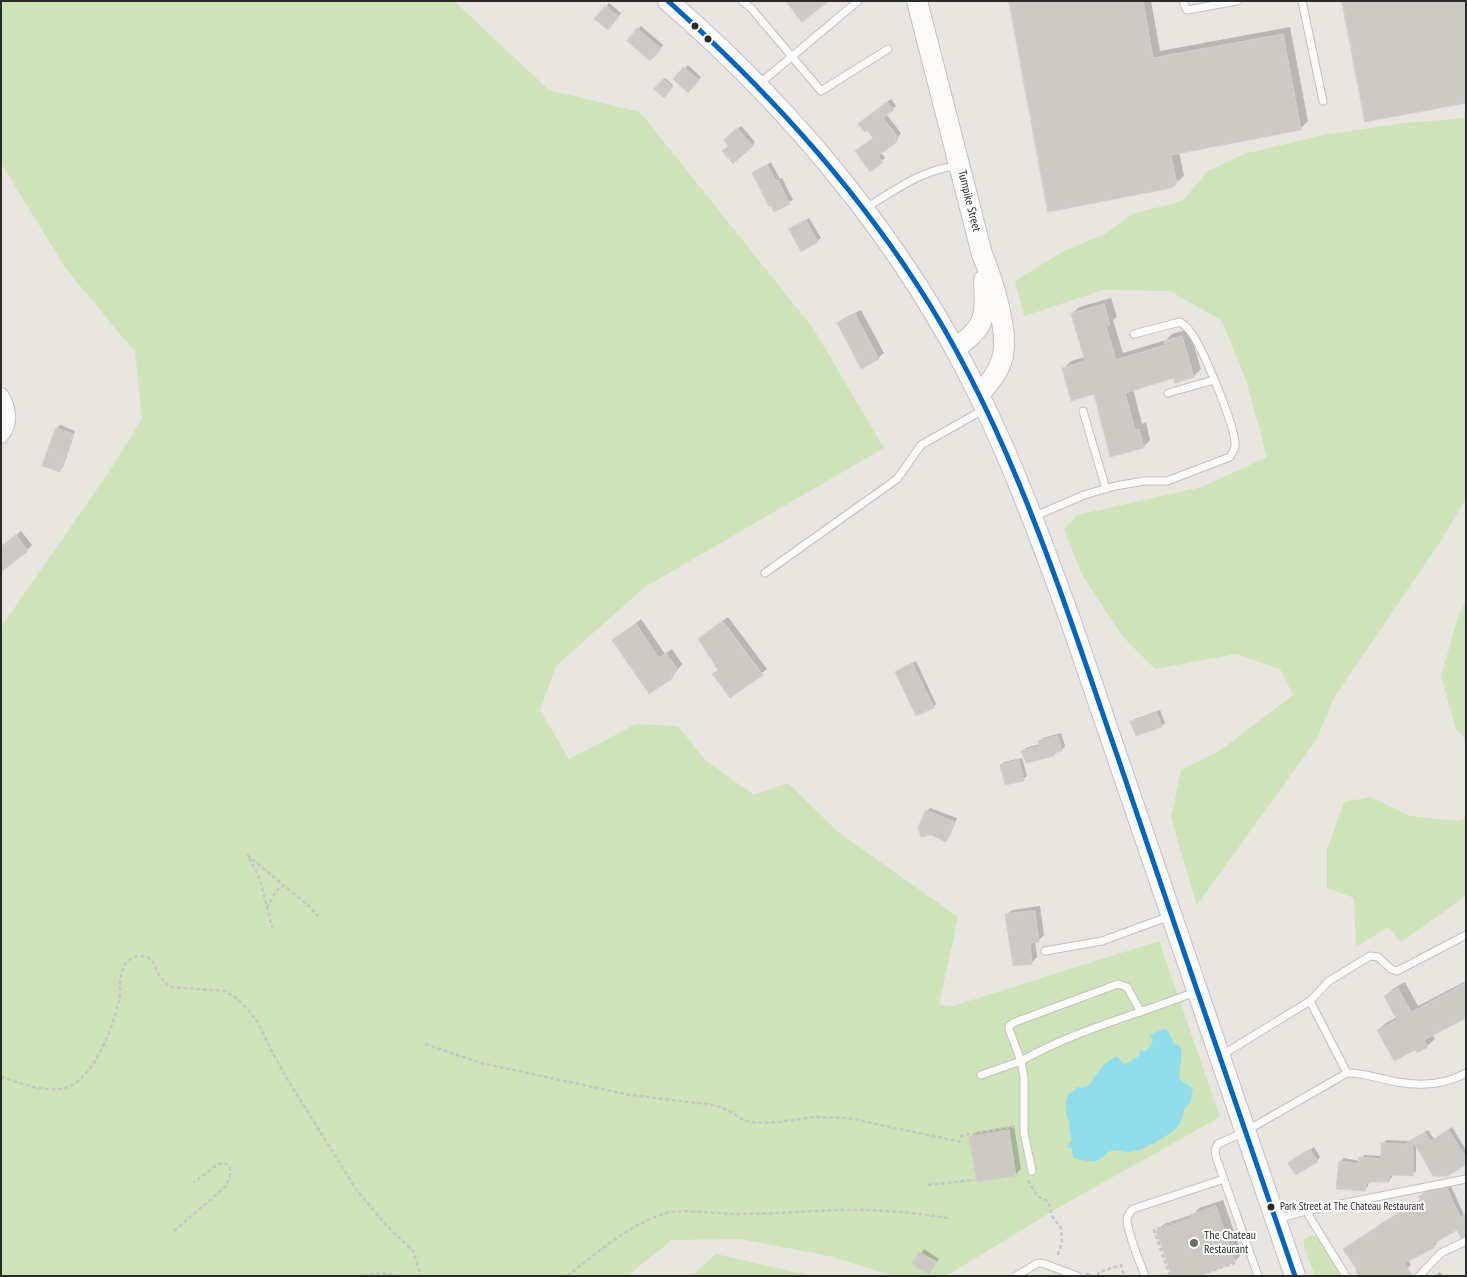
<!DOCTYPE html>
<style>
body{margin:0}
#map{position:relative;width:1467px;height:1277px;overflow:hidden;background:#e8e4e0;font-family:"PT Sans Narrow",sans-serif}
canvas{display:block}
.frame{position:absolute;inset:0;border:2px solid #2a2a2a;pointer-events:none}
</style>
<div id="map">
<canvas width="1467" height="1277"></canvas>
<div class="frame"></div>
</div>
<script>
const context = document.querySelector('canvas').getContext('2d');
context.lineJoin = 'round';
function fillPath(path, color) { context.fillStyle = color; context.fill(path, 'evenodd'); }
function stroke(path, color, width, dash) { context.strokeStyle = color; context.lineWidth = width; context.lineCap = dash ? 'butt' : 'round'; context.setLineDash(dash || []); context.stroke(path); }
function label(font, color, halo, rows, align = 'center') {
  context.font = font + ' "PT Sans Narrow",sans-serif'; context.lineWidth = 4; context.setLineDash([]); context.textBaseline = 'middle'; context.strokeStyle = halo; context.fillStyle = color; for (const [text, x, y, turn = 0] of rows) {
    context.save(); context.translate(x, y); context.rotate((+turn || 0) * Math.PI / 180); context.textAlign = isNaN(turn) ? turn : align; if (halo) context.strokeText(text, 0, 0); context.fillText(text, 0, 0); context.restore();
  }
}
fillPath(new Path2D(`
 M 1,1 L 454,1 L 549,90 L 640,112 L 813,328 L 884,448 L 645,587 L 556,666 L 540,710 L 569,759 L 636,724 L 678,726 L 705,760 L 754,795 L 788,783 L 838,832 L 958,917 L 939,1005 L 953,1006 L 1159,941 L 1220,1117 L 1063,1205 L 946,1276 L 895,1276 L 829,1256 L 740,1239 L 672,1240 L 627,1276 L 1,1276 L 1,627 L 109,472 L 142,419 L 135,352 L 66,269 L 1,163 Z
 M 1466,118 L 1466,499 L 1442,539 L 1334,698 L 1316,740 L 1197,905 L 1171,818 L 1181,770 L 1221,750 L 1293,695 L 1280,669 L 1236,654 L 1155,669 L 1123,637 L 1082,575 L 1064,529 L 1077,515 L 1202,487 L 1267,457 L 1246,380 L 1222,321 L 1170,291 L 1103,290 L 1024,316 L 1015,281 L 1062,252 L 1103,235 L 1133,214 L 1182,201 L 1208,171 L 1244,154 L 1323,135 L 1404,123 Z
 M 1466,601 L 1466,740 L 1456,729 L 1441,676 L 1459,614 Z
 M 1371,797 L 1410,816 L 1458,821 L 1466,817 L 1466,896 L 1401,942 L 1388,927 L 1356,947 L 1354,898 L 1327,888 L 1327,850 L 1344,802 Z
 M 1311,1235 L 1317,1237 L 1341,1276 L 1315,1276 L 1304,1247 L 1304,1239 Z
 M 716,1254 L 811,1276 L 690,1276 Z`), '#cee4b8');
fillPath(new Path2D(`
 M 1166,1028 L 1175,1044 L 1181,1048 C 1183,1060 1178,1068 1180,1080 L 1193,1088 L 1190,1103 C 1181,1109 1184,1120 1178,1126 C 1169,1136 1144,1150 1131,1152 C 1124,1152 1116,1149 1108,1152 C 1104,1154 1107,1154 1103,1157 C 1095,1164 1082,1161 1073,1157 L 1072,1149 L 1067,1146 L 1072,1140 L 1069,1128 L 1070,1122 C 1065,1116 1065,1102 1068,1095 L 1076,1089 L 1076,1087 L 1083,1088 L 1088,1086 L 1104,1064 L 1117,1056 L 1123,1063 C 1129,1064 1134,1059 1139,1056 L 1140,1050 L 1145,1051 L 1151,1046 L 1153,1039 L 1149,1035 Z`), '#92ddeb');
fillPath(new Path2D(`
 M 1010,1 L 1151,1 L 1160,51 L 1290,27 L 1308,121 L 1301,128 L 1179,152 L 1184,176 L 1176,183 Z
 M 609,3 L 621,13 L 612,25 L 606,7 Z
 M 641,26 L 663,45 L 654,56 L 638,29 Z
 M 688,65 L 701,77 L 688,91 L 675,79 Z
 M 665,78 L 673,85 L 664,96 L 656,89 Z
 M 891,99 L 896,106 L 886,114 L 901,133 L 896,141 L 881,152 L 885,158 L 882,161 L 856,151 L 874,137 L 863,121 Z
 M 741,126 L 755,142 L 752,146 L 730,145 L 725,140 Z
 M 771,162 L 780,179 L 782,178 L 793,200 L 775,210 L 753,173 Z
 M 809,218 L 821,238 L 817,241 L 791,230 Z
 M 1111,298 L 1117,317 L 1113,320 L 1123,353 L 1166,340 L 1172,334 L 1189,329 L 1201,369 L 1194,376 L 1175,377 L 1133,389 L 1142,424 L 1146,422 L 1150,440 L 1143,447 L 1094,392 L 1064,368 L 1071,361 L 1085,357 L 1072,314 L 1079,307 Z
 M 861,310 L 884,353 L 878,358 L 839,324 L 844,318 Z
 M 60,425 L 75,431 L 63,467 L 59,471 L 57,429 Z
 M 21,531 L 32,545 L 27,550 L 1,547 Z
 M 728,617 L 767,669 L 730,697 L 704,635 Z
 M 641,619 L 665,654 L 672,649 L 682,664 L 672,677 L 614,640 Z
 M 916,661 L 936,704 L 933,707 L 897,672 L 900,669 Z
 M 1160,710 L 1165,723 L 1161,726 L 1132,722 L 1135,719 Z
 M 1061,733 L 1065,746 L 1062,750 L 1057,751 L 1054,755 L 1026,762 L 1023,752 L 1026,748 L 1040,744 L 1040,741 L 1043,738 Z
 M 1022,758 L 1027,776 L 1023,779 L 1001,765 L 1004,762 Z
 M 930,808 L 957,818 L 949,837 L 946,840 L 927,811 Z
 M 1040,906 L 1044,935 L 1038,941 L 1035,941 L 1037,957 L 1032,962 L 1014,965 L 1007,915 L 1012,910 Z
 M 1466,981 L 1466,1017 L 1432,1035 L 1435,1039 L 1427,1046 L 1416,1048 L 1378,1030 L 1386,1023 L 1397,1017 L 1386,996 L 1393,989 L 1405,982 L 1418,1006 Z
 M 1014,1126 L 1021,1169 L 1016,1174 L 978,1181 L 971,1137 L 976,1132 Z
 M 1452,1127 L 1466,1150 L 1466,1164 L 1416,1143 L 1416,1171 L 1412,1174 L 1392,1174 L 1392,1177 L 1389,1181 L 1369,1181 L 1368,1186 L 1365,1190 L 1340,1162 L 1344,1158 L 1360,1161 L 1364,1155 L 1382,1156 L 1383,1144 L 1386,1140 L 1409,1141 L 1428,1130 L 1434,1139 Z
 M 1314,1147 L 1320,1157 L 1317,1161 L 1293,1160 Z
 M 1451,1186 L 1464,1215 L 1466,1214 L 1466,1229 L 1457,1229 L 1436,1241 L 1437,1243 L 1434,1246 L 1408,1260 L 1411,1265 L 1399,1276 L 1359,1276 L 1356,1271 L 1358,1269 L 1348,1246 L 1412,1204 L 1421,1200 L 1420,1196 L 1423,1193 L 1430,1190 Z
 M 1223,1200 L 1242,1254 L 1235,1261 L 1157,1232 L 1164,1224 L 1194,1214 L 1199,1208 Z
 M 924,1249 L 939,1259 L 929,1274 L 913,1264 Z
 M 1440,1272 L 1443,1276 L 1435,1276 Z`), '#0003');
const building = new Path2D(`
 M 786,1 L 829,1 L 802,22 Z
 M 1009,1 L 1143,1 L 1153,58 L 1283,34 L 1301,130 L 1171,155 L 1177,184 L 1171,188 L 1048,212 Z
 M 1342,1 L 1466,1 L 1466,103 L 1365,122 Z
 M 605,6 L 619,17 L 608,30 L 594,19 Z
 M 637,28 L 661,49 L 650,61 L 627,41 Z
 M 684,67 L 699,81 L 688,93 L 673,79 Z
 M 663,79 L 673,87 L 664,98 L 654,89 Z
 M 887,102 L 894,110 L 883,118 L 898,137 L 895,139 L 897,142 L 878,156 L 883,162 L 870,172 L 855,151 L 873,138 L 867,130 L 865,132 L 858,124 Z
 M 737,128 L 753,146 L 733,164 L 722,151 L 728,146 L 724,140 Z
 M 767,165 L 776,181 L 778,180 L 790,204 L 774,212 L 771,206 L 769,207 L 752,173 Z
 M 806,220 L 818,242 L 801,252 L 789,229 Z
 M 1104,304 L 1110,325 L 1106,326 L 1116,360 L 1165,345 L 1164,341 L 1182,336 L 1194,377 L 1175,383 L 1174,378 L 1125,393 L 1135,430 L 1139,429 L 1144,448 L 1110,457 L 1094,394 L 1071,401 L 1062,368 L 1085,361 L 1071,314 Z
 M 855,314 L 879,359 L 861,369 L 837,323 Z
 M 56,428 L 73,434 L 60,472 L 42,466 Z
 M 16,535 L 28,551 L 1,572 L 1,547 Z
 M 723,621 L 763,675 L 730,698 L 712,674 L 718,670 L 698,639 Z
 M 636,624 L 659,658 L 666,653 L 678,670 L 671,675 L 673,678 L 649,694 L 612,640 Z
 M 913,664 L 934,708 L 916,716 L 895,672 Z
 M 1157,713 L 1162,727 L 1136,736 L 1130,722 Z
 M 1058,736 L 1062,751 L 1053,753 L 1054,756 L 1026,763 L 1021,751 L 1040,746 L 1038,741 Z
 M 1019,760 L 1024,781 L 1005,785 L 1000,765 Z
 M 926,810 L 954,822 L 946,842 L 931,835 L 921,837 L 918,828 Z
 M 1035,911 L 1039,942 L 1030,943 L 1032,964 L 1013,966 L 1005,914 Z
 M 1466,983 L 1466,1018 L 1424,1040 L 1428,1047 L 1417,1053 L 1415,1050 L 1394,1061 L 1377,1030 L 1397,1020 L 1384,996 L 1398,988 L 1411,1012 Z
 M 1009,1130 L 1016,1176 L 977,1182 L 969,1137 Z
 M 1449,1130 L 1466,1158 L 1466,1165 L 1447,1176 L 1433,1176 L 1413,1141 L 1413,1176 L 1389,1175 L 1389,1182 L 1366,1182 L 1366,1191 L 1336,1189 L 1339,1161 L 1359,1164 L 1359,1157 L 1381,1159 L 1381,1143 L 1405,1144 L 1425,1132 L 1430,1141 Z
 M 1310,1149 L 1318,1162 L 1295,1175 L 1288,1163 Z
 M 1447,1188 L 1460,1217 L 1466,1214 L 1466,1236 L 1461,1238 L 1457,1230 L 1433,1244 L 1435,1247 L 1405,1263 L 1413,1276 L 1361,1276 L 1343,1249 L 1407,1207 L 1421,1201 L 1418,1196 L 1425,1193 Z
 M 1216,1206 L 1235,1262 L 1198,1276 L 1172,1276 L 1156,1231 L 1192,1218 L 1191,1215 Z
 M 919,1252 L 937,1262 L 929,1275 L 912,1265 Z`);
fillPath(building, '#cdcac6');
stroke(building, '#d3d0cc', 1);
const lane = new Path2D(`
 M 742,1 L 751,8 L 821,91 L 888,49
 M 1183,1 L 1187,10 L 1237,1
 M 1302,1 L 1323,101
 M 758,85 L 858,1
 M 866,208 C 895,190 923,169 957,166
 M 1168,393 L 1214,380
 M 1083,411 L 1106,489
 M 1033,517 L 1084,495 L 1115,486 L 1145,481 L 1167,481 L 1230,457 C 1231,454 1235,450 1235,446 C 1237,430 1201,343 1189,330 C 1187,327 1183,324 1180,322 L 1134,334
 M 765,573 L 897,479 L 921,445 L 983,410
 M 1045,951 L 1102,941 L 1170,916
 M 1310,1001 L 1329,981 L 1370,956 L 1378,957 L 1391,969 L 1397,971 L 1466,935
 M 1222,1055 L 1310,1001 L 1347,1073 L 1246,1131 L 1218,1144 L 1215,1150 L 1216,1157 L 1258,1276
 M 1347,1073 C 1365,1073 1380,1079 1397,1082 C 1420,1086 1445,1085 1466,1073
 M 981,1075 L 1021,1061 L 1009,1029 L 1009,1026 L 1015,1022 L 1118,984 L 1127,987 L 1141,1012
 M 1032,1171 L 1024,1133 L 1024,1078 L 1021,1061 C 1075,1030 1137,1015 1195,992
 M 1306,1211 L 1346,1276
 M 1276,1219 L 1306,1211 L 1466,1179
 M 1016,1276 L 1038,1263 L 1045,1264 L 1077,1276
 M 1145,1276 C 1140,1262 1127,1233 1127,1219 C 1128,1214 1130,1212 1133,1209 L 1224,1179
 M 1419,1276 L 1441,1253 L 1466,1241`);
const street = new Path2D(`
 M 1,395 C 9,408 12,423 1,436`);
const secondary = new Path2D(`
 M 668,1 C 795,111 905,244 979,395 C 1015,468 1043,545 1071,622 L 1295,1276
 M 917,1 L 982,254 C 992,278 1010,333 1002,359 C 998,373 988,384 979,395
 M 955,348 C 986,328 986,316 984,280`);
stroke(lane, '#c2c1c1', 9);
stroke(street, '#c2c1c1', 16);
stroke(secondary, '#c2c1c1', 22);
stroke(new Path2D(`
 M 247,855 L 309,906 L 318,916
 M 249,858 L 260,879 L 272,928
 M 267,908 L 276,891 L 284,885
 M 425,1044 L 481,1063 L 630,1095 L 715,1105 L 728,1110 L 743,1120 L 756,1123 L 779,1122 L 814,1117 L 848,1118 L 961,1142
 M 1,1077 C 21,1083 43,1093 65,1088 C 93,1081 114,1026 119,1000 C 121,989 119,977 124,966 C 128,958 138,954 147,957 C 155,960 155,968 159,975 C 162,979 166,983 170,987 L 225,991 L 239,1000 L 249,1011 L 259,1024 L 271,1050 L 289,1082 L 356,1189 L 385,1224 L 413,1251 L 421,1276
 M 960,1136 L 1015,1126
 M 1028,1180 L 1037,1196 L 1048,1201 L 1052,1216 L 1061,1228 L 1062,1243 L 1057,1257
 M 928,1185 L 974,1180
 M 174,1231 L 226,1186 C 231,1177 235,1160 218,1164 L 193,1183
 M 1086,1274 L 1093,1276
 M 363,1276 C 375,1273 384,1272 396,1276
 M 567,1276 C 597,1253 627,1226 663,1214 C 681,1208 718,1214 739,1214 C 782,1214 825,1209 868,1210 C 895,1211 922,1214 948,1218
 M 1098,1276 L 1099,1272 L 1121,1265 L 1124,1276
 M 1170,1276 L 1154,1230 L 1215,1209 L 1234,1263 L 1198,1276`), '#c6c6c5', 2.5, [4, 2.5]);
stroke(lane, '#fcfbfa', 7);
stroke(street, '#fcfbfa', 14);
stroke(secondary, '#fcfbfa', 20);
stroke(new Path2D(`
 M 668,1 C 762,86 847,177 916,283 C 1010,427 1061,594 1117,755 C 1176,929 1235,1102 1295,1276`), '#0065bd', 5);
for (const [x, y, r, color] of [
 [695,26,4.5,"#2a2a2a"],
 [708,39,4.5,"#2a2a2a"],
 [1271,1207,4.5,"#2a2a2a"],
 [1194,1243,5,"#6c6b6a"]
]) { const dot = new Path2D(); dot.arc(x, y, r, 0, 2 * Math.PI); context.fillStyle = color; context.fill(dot); stroke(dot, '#fff', 2); }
label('11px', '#2a2a2a', '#fff', [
 ["Park Street at The Chateau Restaurant",1280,1207]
], 'left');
label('12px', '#2a2a2a', '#fff', [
 ["Turnpike Street",969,201,76]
]);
label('12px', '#2a2a2a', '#fff', [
 ["The Chateau",1204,1236],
 ["Restaurant",1204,1250]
], 'left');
</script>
